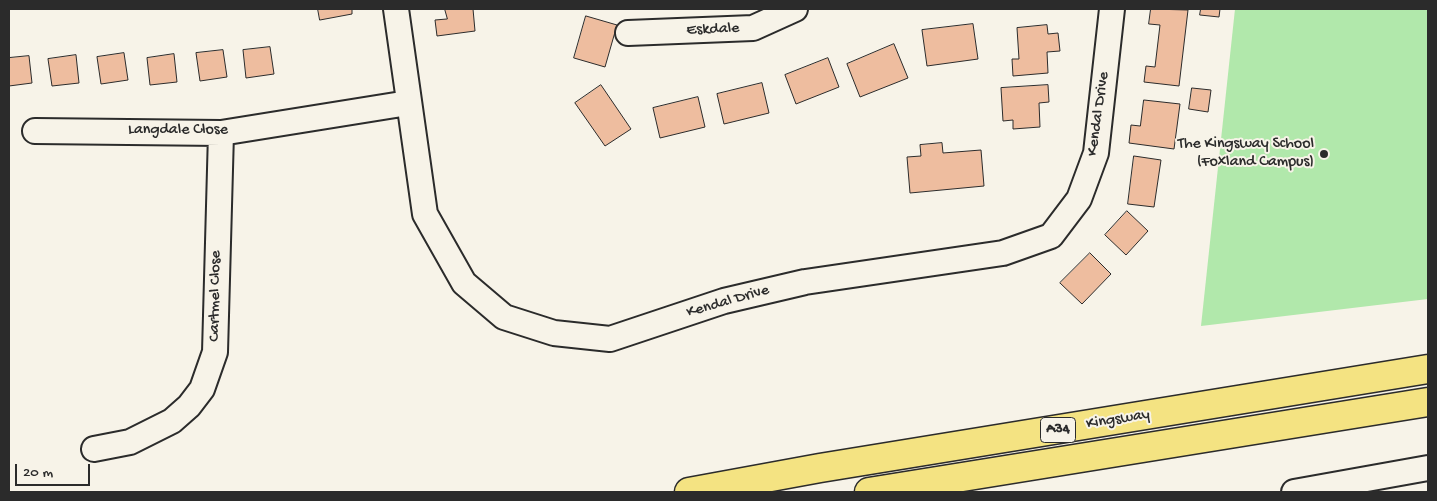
<!DOCTYPE html>
<style>
body{margin:0}
#map{position:relative;width:1437px;height:501px;overflow:hidden;background:#f7f3e8;font-family:"Gochi Hand",sans-serif}
canvas{display:block}
.frame{position:absolute;inset:0;border:10px solid #2b2b2b;pointer-events:none}
.scale{position:absolute;left:15px;top:464px;width:75px;height:22px;box-sizing:border-box;border:2px solid #2b2b2b;border-top:0;padding-left:6px;font-size:15px;line-height:18px;white-space:nowrap;color:#2b2b2b;-webkit-text-stroke:4px #f7f3e8;paint-order:stroke}
</style>
<div id="map">
<canvas width="1437" height="501"></canvas>
<div class="frame"></div>
<div class="scale">20 m</div>
</div>
<script>
const context = document.querySelector('canvas').getContext('2d');
context.lineJoin = 'round';
function fillPath(path, color) { context.fillStyle = color; context.fill(path, 'evenodd'); }
function stroke(path, color, width, dash) { context.strokeStyle = color; context.lineWidth = width; context.lineCap = dash ? 'butt' : 'round'; context.setLineDash(dash || []); context.stroke(path); }
function label(font, color, halo, rows, align = 'center') {
  context.font = font + ' "Gochi Hand",sans-serif'; context.lineWidth = 4; context.setLineDash([]); context.textBaseline = 'middle'; context.strokeStyle = halo; context.fillStyle = color; for (const [text, x, y, turn = 0] of rows) {
    context.save(); context.translate(x, y); context.rotate((+turn || 0) * Math.PI / 180); context.textAlign = isNaN(turn) ? turn : align; if (halo) context.strokeText(text, 0, 0); context.fillText(text, 0, 0); context.restore();
  }
}
fillPath(new Path2D(`
 M 1235,9 L 1428,9 L 1428,299 L 1201,326 Z`), '#b1e8ab');
const building = new Path2D(`
 M 318,9 L 352,9 L 352,14 L 320,20 Z
 M 445,9 L 473,9 L 475,31 L 437,36 L 435,20 L 447,19 Z
 M 1151,9 L 1188,10 L 1179,86 L 1144,82 L 1146,66 L 1155,67 L 1160,25 L 1149,24 Z
 M 1201,9 L 1220,9 L 1219,17 L 1200,15 Z
 M 586,16 L 617,25 L 605,67 L 574,58 Z
 M 973,24 L 978,59 L 927,66 L 922,30 Z
 M 1047,25 L 1048,34 L 1058,33 L 1060,51 L 1047,52 L 1048,73 L 1013,76 L 1012,59 L 1019,59 L 1017,28 Z
 M 894,44 L 908,78 L 860,97 L 847,64 Z
 M 270,47 L 274,74 L 246,78 L 243,50 Z
 M 223,50 L 227,77 L 200,81 L 196,53 Z
 M 124,53 L 128,80 L 101,84 L 97,57 Z
 M 174,54 L 177,82 L 150,85 L 147,58 Z
 M 76,55 L 79,83 L 52,86 L 48,59 Z
 M 29,56 L 32,83 L 9,86 L 9,58 Z
 M 828,58 L 839,87 L 796,104 L 785,75 Z
 M 762,83 L 769,113 L 724,124 L 717,94 Z
 M 601,85 L 631,129 L 605,146 L 575,103 Z
 M 1048,85 L 1049,102 L 1039,103 L 1040,127 L 1013,129 L 1013,120 L 1003,121 L 1001,88 Z
 M 1192,88 L 1211,90 L 1208,112 L 1189,109 Z
 M 698,97 L 705,127 L 660,138 L 653,108 Z
 M 1144,100 L 1180,104 L 1174,149 L 1129,143 L 1131,125 L 1140,126 Z
 M 942,143 L 943,153 L 981,150 L 984,186 L 910,193 L 907,157 L 921,156 L 920,145 Z
 M 1134,156 L 1161,160 L 1154,207 L 1128,204 Z
 M 1127,211 L 1148,231 L 1126,255 L 1105,235 Z
 M 1090,253 L 1111,274 L 1082,304 L 1060,283 Z`);
fillPath(building, '#eebd9f');
stroke(building, '#2b2b2b', 1);
const street = new Path2D(`
 M 396,9 L 425,214 L 464,283 L 504,317 L 554,333 L 610,339 L 724,301 L 805,282 L 1003,253 L 1051,236 L 1079,199 L 1096,153 L 1112,9
 M 628,33 L 753,28 L 795,9
 M 35,131 L 221,133 L 408,103
 M 94,449 L 130,442 L 172,421 L 189,406 L 202,389 L 215,352 L 221,133
 M 1294,492 L 1428,468`);
const highway = new Path2D(`
 M 689,492 L 820,468 L 1428,369
 M 869,492 L 1428,402`);
stroke(street, '#2b2b2b', 28);
stroke(highway, '#2b2b2b', 31);
stroke(street, '#f7f3e8', 24);
stroke(highway, '#f4e382', 28);
for (const [x, y, r, color] of [
 [1324,154,5,"#2b2b2b"]
]) { const dot = new Path2D(); dot.arc(x, y, r, 0, 2 * Math.PI); context.fillStyle = color; context.fill(dot); stroke(dot, '#f7f3e8', 2); }
for (const [x, y, w] of [
 [1058,430,35]
]) { const box = new Path2D(); box.roundRect(x - w / 2, y - 12.5, w, 25, 4); context.fillStyle = '#f7f3e8'; context.fill(box); stroke(box, '#2b2b2b', 1); }
label('bold 15px', '#2b2b2b', null, [
 ["A34",1058,430]
]);
label('16px', '#2b2b2b', '#f7f3e8', [
 ["Eskdale",713,30,-2],
 ["Kendal Drive",1099,114,-82],
 ["Langdale Close",178,131],
 ["Cartmel Close",216,296,-89],
 ["Kendal Drive",728,302,-16],
 ["Kingsway",1118,420,-9]
]);
label('16px', '#2b2b2b', '#f7f3e8', [
 ["The Kingsway School",1314,145],
 ["(Foxland Campus)",1314,163]
], 'right');
</script>
